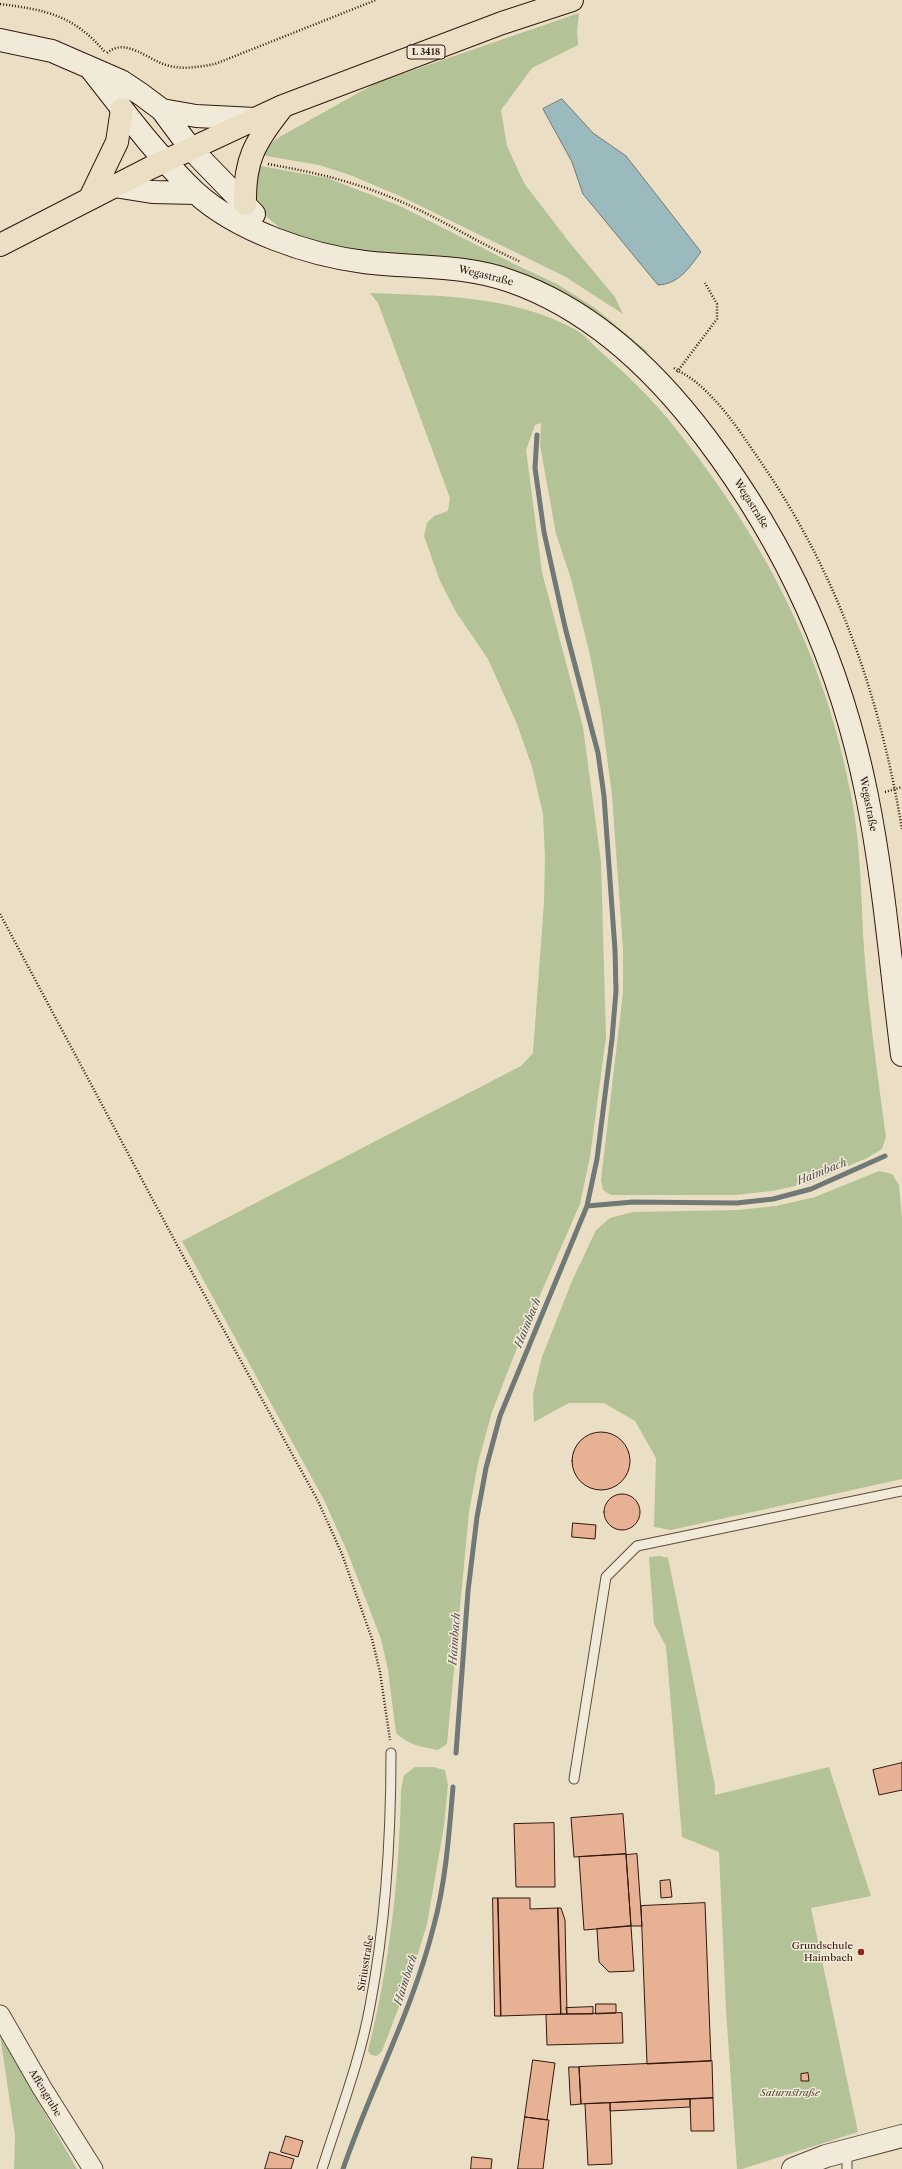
<!DOCTYPE html>
<meta charset="utf-8">
<style>
body{margin:0}
canvas{display:block;background:#eadfc5}
</style>
<canvas width="902" height="2169"></canvas>
<script>
const context = document.querySelector('canvas').getContext('2d');
context.lineJoin = 'round';
function fillPath(path, color) { context.fillStyle = color; context.fill(path, 'evenodd'); }
function stroke(path, color, width, dash) { context.strokeStyle = color; context.lineWidth = width; context.lineCap = dash ? 'butt' : 'round'; context.setLineDash(dash || []); context.stroke(path); }
function label(font, color, halo, rows, align = 'center') {
  context.font = font + ' "Libre Caslon Text",serif'; context.lineWidth = 3; context.setLineDash([]); context.textBaseline = 'middle'; context.strokeStyle = halo; context.fillStyle = color; for (const [text, x, y, turn = 0] of rows) {
    context.save(); context.translate(x, y); context.rotate((+turn || 0) * Math.PI / 180); context.textAlign = isNaN(turn) ? turn : align; if (halo) context.strokeText(text, 0, 0); context.fillText(text, 0, 0); context.restore();
  }
}
fillPath(new Path2D(`
 M 579,13 L 577,31 L 578,45 L 532,68 L 501,110 L 507,146 L 524,183 L 569,242 L 615,297 L 623,314 L 564,276 L 402,197 L 350,175 L 319,165 L 260,155 L 276,139 L 376,83 Z
 M 255,165 L 327,178 L 400,206 L 514,264 L 557,284 L 595,308 L 648,352 L 645,354 L 559,291 L 511,270 L 481,262 L 337,249 L 281,229 L 267,217 L 258,202 L 255,194 Z
 M 370,293 C 440,296 513,295 576,330 C 585,335 593,345 601,352 C 625,373 647,394 668,419 C 761,533 825,653 852,800 C 860,844 861,888 863,933 C 867,1001 877,1070 886,1137 L 882,1149 L 867,1158 L 809,1183 L 772,1191 L 735,1195 L 611,1195 L 603,1190 L 601,1180 L 623,992 L 623,949 L 612,795 L 601,712 L 590,655 L 571,579 L 556,534 L 540,445 L 541,423 L 535,425 L 526,450 L 542,572 L 583,727 L 601,862 L 606,1037 L 590,1157 L 580,1204 L 519,1343 L 492,1412 L 478,1463 L 469,1512 L 447,1744 L 438,1750 C 422,1747 408,1745 396,1733 L 388,1670 L 381,1639 L 347,1551 L 324,1500 L 182,1241 L 521,1066 L 533,1053 L 544,902 L 545,856 L 543,814 L 532,767 L 517,724 L 488,659 L 456,612 L 440,581 L 424,536 L 427,523 L 434,516 L 448,511 L 450,498 L 378,303 Z
 M 879,1171 L 892,1174 L 899,1185 L 902,1219 L 902,1479 L 671,1530 L 654,1527 L 656,1458 L 635,1421 L 604,1403 L 569,1403 L 534,1422 L 533,1394 L 542,1357 L 572,1281 L 596,1230 L 610,1218 L 633,1212 L 738,1210 L 776,1206 L 815,1197 Z
 M 660,1556 L 668,1558 L 715,1786 L 715,1795 L 829,1767 L 871,1896 L 811,1908 L 858,2132 L 742,2169 L 737,2169 L 726,2010 L 719,1852 L 682,1837 L 666,1646 L 654,1624 L 649,1557 Z
 M 415,1767 L 433,1767 L 445,1770 L 448,1785 L 444,1826 L 427,1924 L 413,1970 L 382,2051 L 377,2056 L 371,2055 L 368,2051 C 390,1964 399,1879 401,1790 L 404,1775 Z
 M 0,2035 L 77,2169 L 14,2169 L 15,2136 Z`), '#b4c297');
const water = new Path2D(`
 M 562,99 L 593,133 L 626,156 L 701,252 C 689,268 679,284 658,285 L 583,194 L 572,162 L 543,109 Z`);
fillPath(water, '#9bbabe');
stroke(water, '#717977', 1);
stroke(new Path2D(`
 M 537,435 L 535,468 L 544,532 L 565,627 L 598,753 L 604,796 L 615,950 L 616,991 L 612,1039 L 597,1159 L 587,1206
 M 456,1753 L 468,1591 L 477,1517 L 486,1468 L 500,1416 L 587,1206 L 633,1202 L 737,1203 L 773,1199 L 811,1189 L 885,1156
 M 343,2169 C 371,2087 413,2010 434,1925 C 446,1880 449,1834 453,1787`), '#717977', 5);
const building = new Path2D(`
 M572 1461a29 29 0 1 1 58 0a29 29 0 1 1-58 0Z
 M604 1512a18 18 0 1 1 36 0a18 18 0 1 1-36 0Z
 M 573,1523 L 596,1525 L 595,1539 L 572,1537 Z
 M 902,1763 L 902,1790 L 879,1795 L 873,1770 Z
 M 623,1814 L 626,1854 L 574,1857 L 571,1818 Z
 M 554,1823 L 555,1887 L 516,1887 L 514,1824 Z
 M 626,1854 L 631,1926 L 584,1930 L 579,1857 Z
 M 637,1854 L 642,1926 L 631,1926 L 626,1855 Z
 M 670,1880 L 672,1897 L 661,1898 L 660,1881 Z
 M 493,1898 L 498,1898 L 501,2016 L 495,2016 Z
 M 498,1898 L 530,1898 L 530,1909 L 558,1908 L 561,2014 L 501,2016 Z
 M 705,1903 L 711,2061 L 647,2064 L 641,1906 Z
 M 558,1908 L 561,1908 L 565,1920 L 567,2014 L 561,2014 Z
 M 631,1926 L 634,1971 L 609,1972 L 599,1962 L 597,1929 Z
 M 596,2004 L 616,2004 L 616,2013 L 596,2014 Z
 M 593,2007 L 593,2014 L 567,2014 L 566,2008 Z
 M 622,2013 L 623,2043 L 547,2045 L 546,2015 Z
 M 533,2060 L 555,2063 L 547,2120 L 525,2117 Z
 M 712,2061 L 713,2098 L 581,2104 L 579,2067 Z
 M 569,2067 L 579,2067 L 581,2104 L 571,2105 Z
 M 808,2073 L 809,2081 L 801,2081 L 801,2074 Z
 M 713,2098 L 714,2131 L 691,2131 L 690,2099 Z
 M 690,2099 L 690,2107 L 610,2111 L 610,2103 Z
 M 610,2103 L 612,2164 L 588,2165 L 585,2104 Z
 M 525,2117 L 549,2120 L 543,2169 L 518,2169 Z
 M 286,2136 L 303,2141 L 298,2157 L 281,2152 Z
 M 270,2152 L 294,2159 L 291,2169 L 265,2169 Z
 M 472,2157 L 492,2159 L 491,2169 L 471,2169 Z`);
fillPath(building, '#e7b194');
stroke(building, '#32170d', 1);
const service = new Path2D(`
 M 574,1779 L 606,1577 L 637,1546 L 902,1491
 M 322,2169 C 339,2115 360,2061 370,2006 C 386,1922 391,1838 391,1753
 M 847,2169 L 847,2150`);
const minor = new Path2D(`
 M 0,2015 L 42,2088 L 93,2169`);
const tertiary = new Path2D(`
 M 793,2169 L 826,2156 L 902,2136`);
const secondary = new Path2D(`
 M 0,40 L 52,51 L 121,81 L 142,95 L 162,110 L 191,149 L 254,214
 M 91,69 C 124,111 157,156 196,193 C 238,231 309,255 364,262 C 413,268 463,264 510,281 C 591,309 655,370 706,438 C 786,544 841,665 867,796 C 884,881 891,968 902,1055
 M 162,110 L 196,116 L 255,119
 M 114,186 L 152,192 L 196,193`);
const primary = new Path2D(`
 M 90,198 L 117,142 L 122,109
 M 245,204 C 244,160 255,142 281,109
 M 0,245 L 150,168 L 283,106 L 502,23 L 572,0`);
stroke(service, '#60493b', 11);
stroke(minor, '#60493b', 21);
stroke(tertiary, '#60493b', 24);
stroke(secondary, '#32170d', 24);
stroke(primary, '#32170d', 24);
stroke(new Path2D(`
 M 0,4 C 47,10 73,15 105,52
 M 107,53 C 125,37 147,59 166,65 C 182,70 199,67 215,64 L 376,0
 M 268,164 C 318,173 356,182 402,202 C 443,220 480,244 521,262
 M 674,368 C 682,373 690,377 697,383 C 721,403 739,430 756,455 C 836,569 879,692 902,829
 M 677,372 L 717,319 L 717,304 L 705,283
 M 885,792 L 902,787
 M 0,914 L 177,1245 L 318,1501 L 342,1554 L 372,1639 L 380,1672 L 390,1740`), '#32170d', 2.5, [1, 2]);
stroke(service, '#f1ead9', 9);
stroke(minor, '#f1ead9', 19);
stroke(tertiary, '#f1ead9', 22);
stroke(secondary, '#f1ead9', 22);
stroke(primary, '#eadfc5', 22);
for (const [x, y, r, color] of [
 [861,1952,4,"#8f2418"]
]) { const dot = new Path2D(); dot.arc(x, y, r, 0, 2 * Math.PI); context.fillStyle = color; context.fill(dot); stroke(dot, '#f1ead9', 1.5); }
for (const [x, y, w] of [
 [426,52,38]
]) { const box = new Path2D(); box.roundRect(x - w / 2, y - 7, w, 14, 3); context.fillStyle = '#f1ead9'; context.fill(box); stroke(box, '#32170d', 1); }
label('bold 9px', '#32170d', null, [
 ["L 3418",426,52]
]);
label('10px', '#32170d', '#f1ead9', [
 ["Wegastraße",486,276,14],
 ["Wegastraße",751,504,58],
 ["Wegastraße",868,804,79],
 ["Siriusstraße",366,1963,-81],
 ["Affengrube",45,2093,59]
]);
label('10px', '#32170d', '#f1ead9', [
 ["Grundschule",853,1946],
 ["Haimbach",853,1958]
], 'right');
label('italic 10px', '#594a36', '#f1ead9', [
 ["Saturnstraße",790,2093]
]);
label('italic 11px', '#57504b', '#f1ead9', [
 ["Haimbach",822,1172,-22],
 ["Haimbach",528,1323,-68],
 ["Haimbach",455,1639,-86],
 ["Haimbach",406,1980,-72]
]);
</script>
